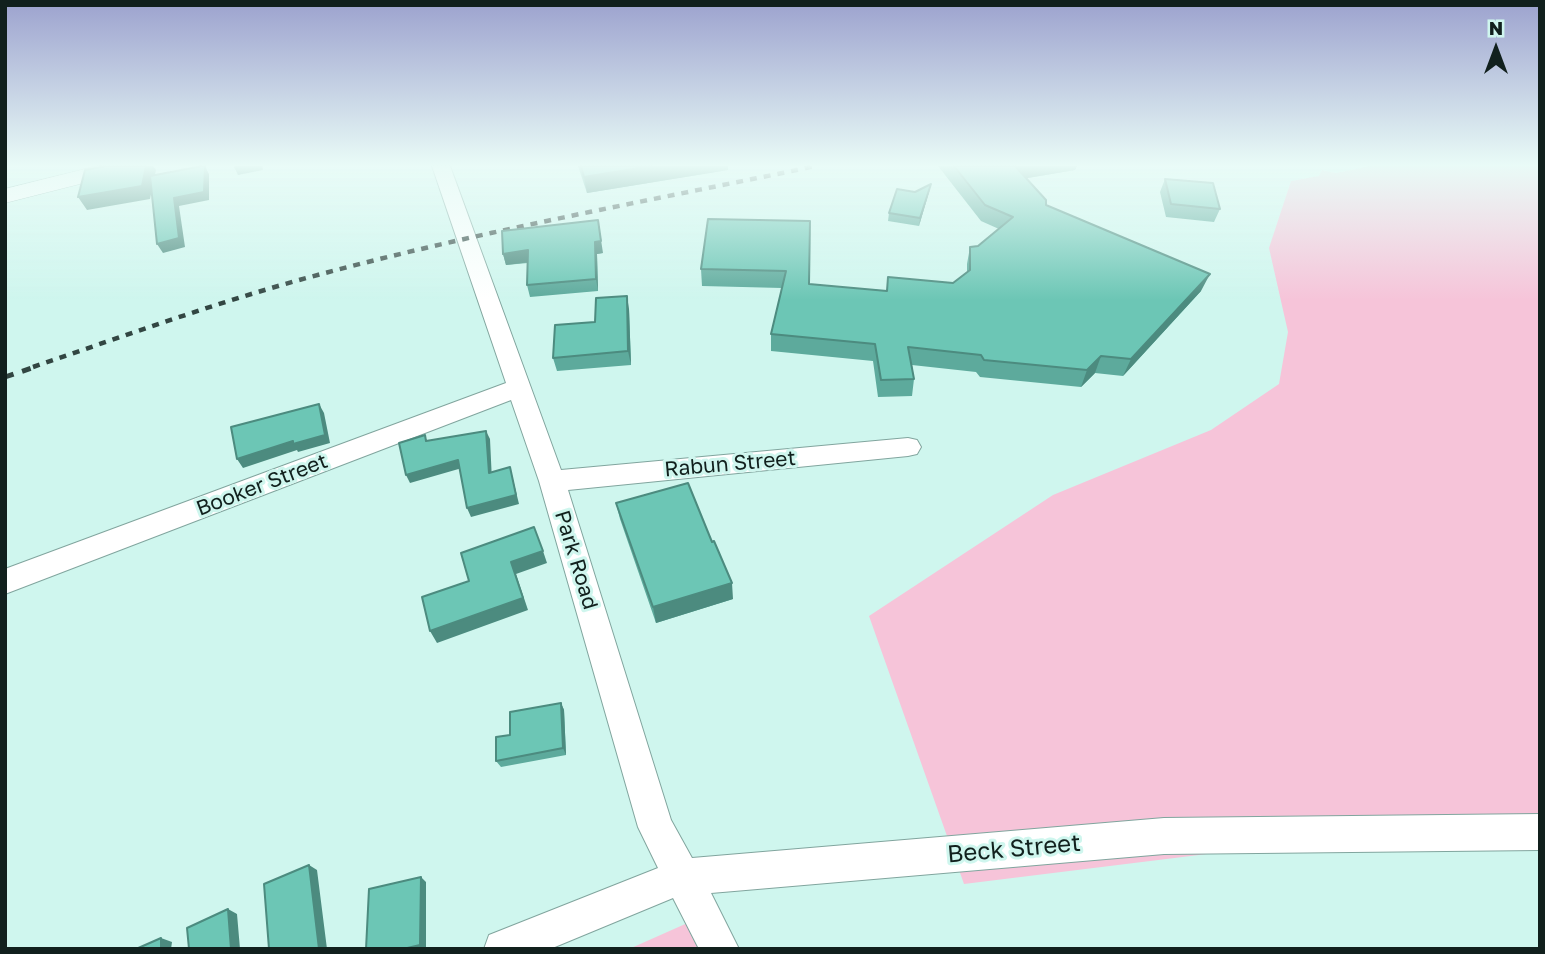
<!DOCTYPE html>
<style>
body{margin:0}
#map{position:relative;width:1545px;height:954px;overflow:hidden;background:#cff6ee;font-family:"Golos Text",sans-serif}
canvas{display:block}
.frame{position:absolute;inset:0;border:7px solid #11201d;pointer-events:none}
.north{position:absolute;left:1461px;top:14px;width:70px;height:70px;-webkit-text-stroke:5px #cff6ee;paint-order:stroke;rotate:0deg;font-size:19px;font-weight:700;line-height:28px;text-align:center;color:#11201d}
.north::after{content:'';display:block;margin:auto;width:24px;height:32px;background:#11201d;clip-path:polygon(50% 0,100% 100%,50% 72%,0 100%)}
</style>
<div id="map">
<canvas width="1545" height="954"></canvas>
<div class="frame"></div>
<div class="north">N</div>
</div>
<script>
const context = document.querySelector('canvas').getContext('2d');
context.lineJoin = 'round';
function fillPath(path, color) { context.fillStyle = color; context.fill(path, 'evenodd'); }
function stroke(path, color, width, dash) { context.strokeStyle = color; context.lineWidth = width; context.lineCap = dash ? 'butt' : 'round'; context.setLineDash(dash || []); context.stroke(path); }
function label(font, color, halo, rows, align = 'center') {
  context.font = font + ' "Golos Text",sans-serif'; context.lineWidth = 6; context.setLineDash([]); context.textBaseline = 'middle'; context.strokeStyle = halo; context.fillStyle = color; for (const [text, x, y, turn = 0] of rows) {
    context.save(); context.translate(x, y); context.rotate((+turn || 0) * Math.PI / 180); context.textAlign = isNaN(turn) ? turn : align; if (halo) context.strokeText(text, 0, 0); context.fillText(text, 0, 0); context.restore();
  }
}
fillPath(new Path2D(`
 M 1371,166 L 1540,166 L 1540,837 L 1393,831 L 964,884 L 869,616 L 1053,495 L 1211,430 L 1279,384 L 1288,332 L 1269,248 L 1291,181 L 1319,176 L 1322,170 L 1336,173 Z
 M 701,917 L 736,949 L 629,949 Z`), '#f6c4d9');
const minor = new Path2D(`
 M 432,166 L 450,166 L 561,470 L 908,438 L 917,440 L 921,447 L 917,454 L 908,456 L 568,490 L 671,820 L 692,858 L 1164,818 L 1540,814 L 1540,850 L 1164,854 L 711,893 L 739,949 L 699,949 L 673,898 L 550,949 L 484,949 L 489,935 L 658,868 L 638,827 L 539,481 L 511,400 L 5,594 L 5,569 L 506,383 Z`);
const tertiary = new Path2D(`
 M 97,166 L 134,166 L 131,171 L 5,203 L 5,189 Z`);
stroke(minor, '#81a59e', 2);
stroke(tertiary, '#81a59e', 1);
fillPath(minor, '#fff');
fillPath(tertiary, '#fff');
stroke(new Path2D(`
 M 33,367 C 130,334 226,299 325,273 C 487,230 652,200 816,166`), '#324642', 4.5, [7, 7]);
stroke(new Path2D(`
 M 5,377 L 38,366`), '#324642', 5, [9, 9]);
fillPath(new Path2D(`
 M 578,166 L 728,166 L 728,170 L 587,193 Z
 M 938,166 L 1077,166 L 1075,170 L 1027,178 L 1046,205 L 1201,291 L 1123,376 L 1095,373 L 1081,387 L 980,377 L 976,372 L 912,365 L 914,379 L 912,396 L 878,397 L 873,361 L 771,351 L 771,334 L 782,288 L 702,286 L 701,269 L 708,219 L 809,284 L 887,291 L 953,283 L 967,272 L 967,264 L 970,247 L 978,246 L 999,229 L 981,221 Z
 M 1165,179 L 1220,209 L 1214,222 L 1166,217 L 1160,192 Z
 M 931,184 L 929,192 L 919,226 L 888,221 L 889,213 L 915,192 Z
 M 603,253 L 597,254 L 598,291 L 530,297 L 527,285 L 528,263 L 506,265 L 503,254 Z
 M 629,309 L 631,365 L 557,371 L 553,358 L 595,322 Z
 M 616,503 L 733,599 L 656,623 L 620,519 Z
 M 561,703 L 564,710 L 566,755 L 501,767 L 496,761 L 510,735 Z`), '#5daa9c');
fillPath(new Path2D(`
 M 146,166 L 153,166 L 156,170 L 150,199 L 87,210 L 78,197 Z
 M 205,166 L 209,174 L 209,200 L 179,206 L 185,247 L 163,253 L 157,244 L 174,198 Z
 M 237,166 L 262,166 L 263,170 L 238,175 L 234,167 Z
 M 651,166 L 728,166 L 728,170 L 587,193 L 584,177 Z
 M 1014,166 L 1077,166 L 1075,170 L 1010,181 Z
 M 931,184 L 929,192 L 919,226 L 920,218 Z
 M 598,220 L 603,253 L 597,254 L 598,291 L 596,279 L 595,242 Z
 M 528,250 L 531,262 L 506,265 L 503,254 Z
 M 1210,274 L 1201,291 L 1123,376 L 1131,359 Z
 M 627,296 L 629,309 L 631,365 L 628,351 Z
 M 1101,356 L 1095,373 L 1081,387 L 1087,370 Z
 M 319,404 L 324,413 L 330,443 L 298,452 L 297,450 L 243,468 L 237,459 L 293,441 Z
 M 486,431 L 490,439 L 492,481 L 489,473 Z
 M 458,460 L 462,468 L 410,483 L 406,475 Z
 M 510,467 L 519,504 L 471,517 L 467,508 Z
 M 543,551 L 547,563 L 516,574 L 528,610 L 437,643 L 430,631 L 511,562 Z
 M 732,583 L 733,599 L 656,623 L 653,607 Z
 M 561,703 L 564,710 L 566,755 L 563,748 Z
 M 309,865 L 317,870 L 327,949 L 319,949 Z
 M 421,877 L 426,882 L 426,949 L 403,949 Z
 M 228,909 L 237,914 L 240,949 L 231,949 Z
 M 161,938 L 172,942 L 171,949 L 161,949 Z`), '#4c8b7f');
const building = new Path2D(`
 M 106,166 L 146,166 L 142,186 L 78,197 L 85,170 Z
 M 202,166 L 205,166 L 204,192 L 174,198 L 179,238 L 157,244 L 150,176 Z
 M 581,166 L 651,166 L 584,177 Z
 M 954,166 L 1015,166 L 1046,200 L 1046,205 L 1210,274 L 1131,359 L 1101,356 L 1087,370 L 984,360 L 981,355 L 908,347 L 914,379 L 881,380 L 875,344 L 771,334 L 786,271 L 701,269 L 708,219 L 810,221 L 809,284 L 887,291 L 888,277 L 953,283 L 970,270 L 970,247 L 978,246 L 1013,217 L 985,205 Z
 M 1165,179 L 1213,183 L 1220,209 L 1171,204 Z
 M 931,184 L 920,218 L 889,213 L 897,189 L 915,192 Z
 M 598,220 L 601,241 L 595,242 L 596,279 L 527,285 L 528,250 L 503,254 L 502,231 Z
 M 627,296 L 628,351 L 553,358 L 555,325 L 595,322 L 596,298 Z
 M 319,404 L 325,435 L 293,444 L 293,441 L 237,459 L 231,427 Z
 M 486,431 L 489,473 L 510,467 L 516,495 L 467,508 L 458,460 L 406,475 L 399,443 L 425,435 L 426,441 Z
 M 688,483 L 712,542 L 714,541 L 732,583 L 653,607 L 616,503 Z
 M 534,527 L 543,551 L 511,562 L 523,598 L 430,631 L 422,597 L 469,581 L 461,553 Z
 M 561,703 L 563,748 L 496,761 L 496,737 L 510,735 L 510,712 Z
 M 309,865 L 319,949 L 269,949 L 264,884 Z
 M 421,877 L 420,945 L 403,949 L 366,949 L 369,889 Z
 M 228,909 L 231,949 L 189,949 L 187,928 Z
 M 161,938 L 161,949 L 136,949 Z`);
fillPath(building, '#6cc6b5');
stroke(building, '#4c8b7f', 2);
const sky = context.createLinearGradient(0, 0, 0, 300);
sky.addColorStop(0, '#9ca2ce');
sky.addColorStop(0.55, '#e9fbf7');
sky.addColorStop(1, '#e9fbf700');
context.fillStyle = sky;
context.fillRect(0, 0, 1545, 300);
label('21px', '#11201d', '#cff6ee', [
 ["Rabun Street",730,464,-5],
 ["Booker Street",262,485,-21],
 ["Park Road",576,560,73]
]);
label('24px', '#11201d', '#cff6ee', [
 ["Beck Street",1014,849,-5]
]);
</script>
